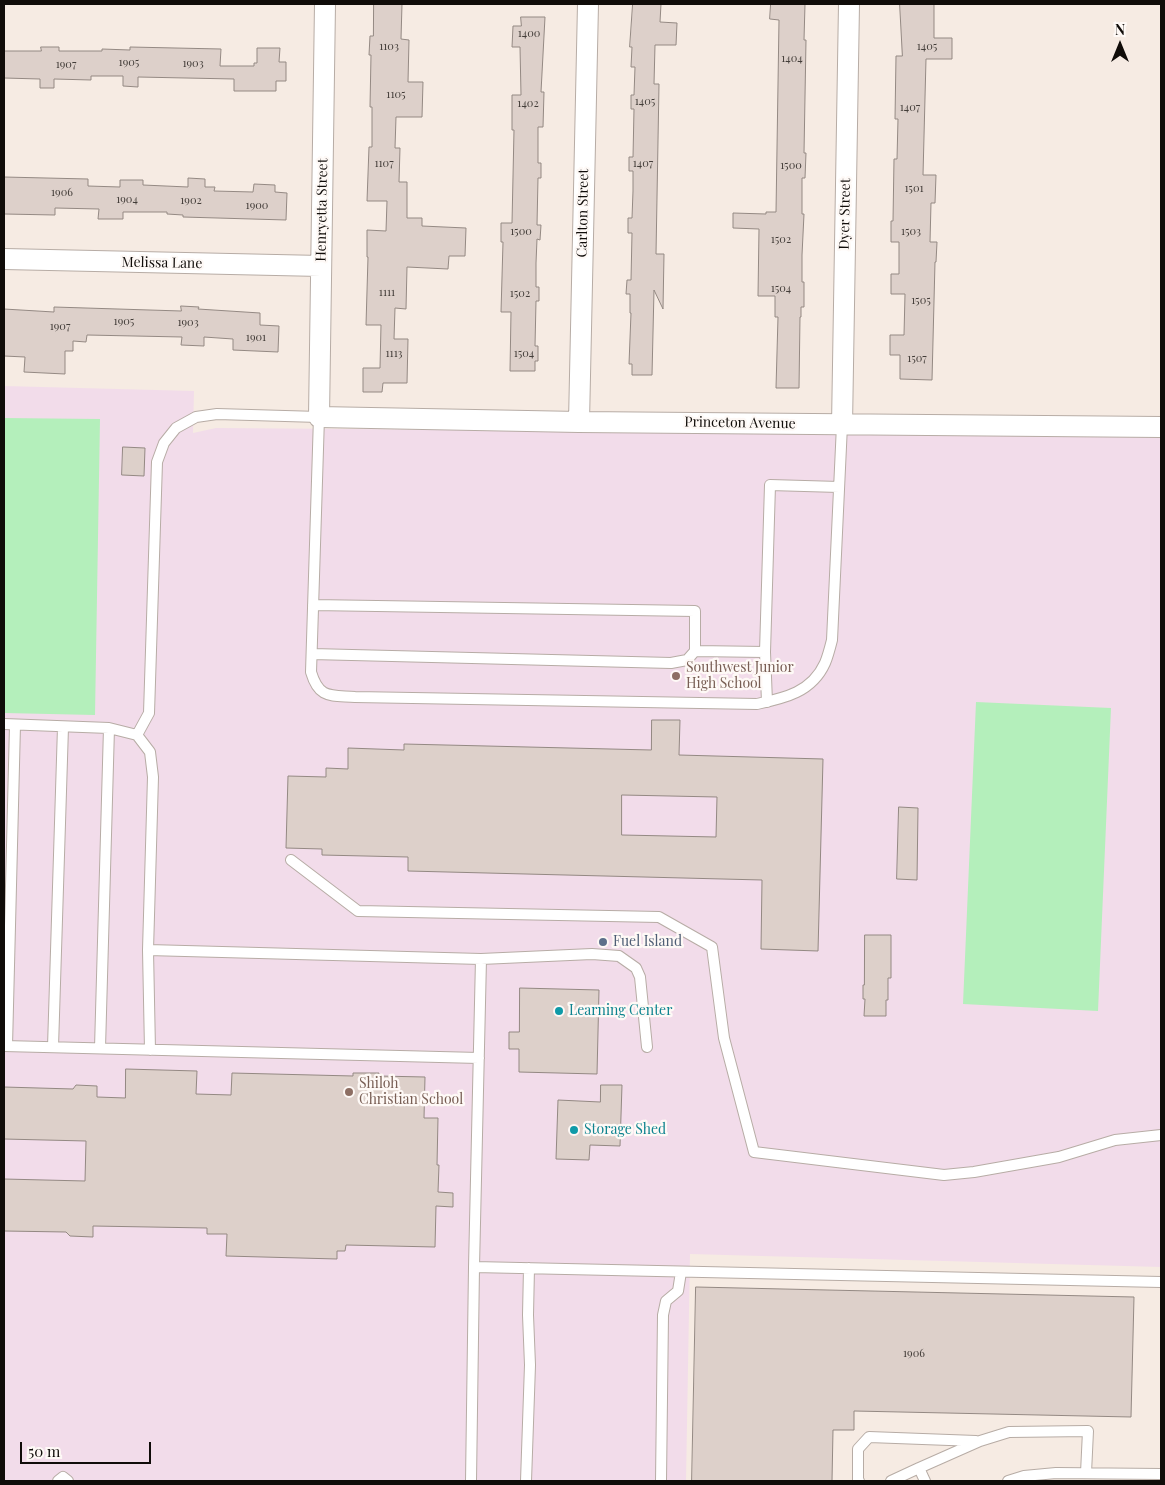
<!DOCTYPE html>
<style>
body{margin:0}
#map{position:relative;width:1165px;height:1485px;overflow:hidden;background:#f6ebe3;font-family:"Playfair Display",serif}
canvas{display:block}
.frame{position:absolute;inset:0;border:5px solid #100c09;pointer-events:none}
.north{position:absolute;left:1095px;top:20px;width:50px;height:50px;-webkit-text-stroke:4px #fef9f6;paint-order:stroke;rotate:0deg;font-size:14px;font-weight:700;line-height:20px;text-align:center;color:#100c09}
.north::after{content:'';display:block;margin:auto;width:18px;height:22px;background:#100c09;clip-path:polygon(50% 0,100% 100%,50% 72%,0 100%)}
.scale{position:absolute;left:20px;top:1442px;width:131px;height:22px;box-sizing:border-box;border:2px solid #100c09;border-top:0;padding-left:6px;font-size:15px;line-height:18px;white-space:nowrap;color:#100c09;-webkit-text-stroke:4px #fef9f6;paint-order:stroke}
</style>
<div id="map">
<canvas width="1165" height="1485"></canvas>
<div class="frame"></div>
<div class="north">N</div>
<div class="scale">50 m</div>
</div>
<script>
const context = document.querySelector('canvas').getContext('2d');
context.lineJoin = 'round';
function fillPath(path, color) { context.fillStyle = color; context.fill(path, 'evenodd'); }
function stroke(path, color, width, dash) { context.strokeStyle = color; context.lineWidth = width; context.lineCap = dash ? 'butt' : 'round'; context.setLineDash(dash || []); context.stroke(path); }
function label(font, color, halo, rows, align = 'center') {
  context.font = font + ' "Playfair Display",serif'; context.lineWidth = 4.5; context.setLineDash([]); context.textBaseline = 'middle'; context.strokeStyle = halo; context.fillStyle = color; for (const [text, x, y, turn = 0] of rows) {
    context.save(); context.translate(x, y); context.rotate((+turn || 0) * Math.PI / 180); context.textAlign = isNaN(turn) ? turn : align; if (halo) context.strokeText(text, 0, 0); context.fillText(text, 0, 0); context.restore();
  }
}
fillPath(new Path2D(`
 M 4,386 L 194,391 L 193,433 L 216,428 L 1161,435 L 1161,1267 L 690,1254 L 686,1481 L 4,1481 Z`), '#f2dcea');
fillPath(new Path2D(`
 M 4,418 L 100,419 L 95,715 L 4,713 Z
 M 976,702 L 1111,708 L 1098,1011 L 963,1004 Z`), '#b4efbb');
const building = new Path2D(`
 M 374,4 L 402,4 L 401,39 L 409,40 L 408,82 L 423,82 L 422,117 L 396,117 L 395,148 L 400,148 L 399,182 L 407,182 L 407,218 L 422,218 L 422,226 L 466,228 L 465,256 L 449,256 L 448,269 L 407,267 L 406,309 L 395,308 L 394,339 L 408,339 L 407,383 L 383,383 L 382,392 L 363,392 L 363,368 L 380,368 L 381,325 L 366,325 L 368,257 L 367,257 L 367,230 L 386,231 L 387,201 L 367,201 L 369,147 L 372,147 L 372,107 L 370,107 L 371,55 L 369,55 L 370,36 L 373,36 Z
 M 633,4 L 661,4 L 660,22 L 677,23 L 676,45 L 655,45 L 654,84 L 659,84 L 656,254 L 664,254 L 663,309 L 654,290 L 652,375 L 632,375 L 632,364 L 629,364 L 631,313 L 630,313 L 630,294 L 626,294 L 627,280 L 631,280 L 632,233 L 628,233 L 628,218 L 632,218 L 633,191 L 633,171 L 629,171 L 629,157 L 633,157 L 634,109 L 631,109 L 631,95 L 634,95 L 635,67 L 631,67 L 632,47 L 630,47 Z
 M 771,4 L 805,4 L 804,40 L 806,40 L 804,153 L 806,153 L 805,178 L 802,178 L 802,214 L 804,214 L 802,255 L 802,282 L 804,282 L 804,307 L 801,307 L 801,317 L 800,317 L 799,388 L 776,388 L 778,317 L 775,317 L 775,296 L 758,296 L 759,229 L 733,228 L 733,213 L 766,214 L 766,212 L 776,212 L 779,20 L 770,19 Z
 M 900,4 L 934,4 L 934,38 L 952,38 L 952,59 L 926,59 L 923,175 L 936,175 L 935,203 L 931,203 L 930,242 L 937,242 L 936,262 L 935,262 L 932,380 L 900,379 L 900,355 L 890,355 L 890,335 L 904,335 L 905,294 L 891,294 L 891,274 L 899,274 L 899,242 L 891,242 L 891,221 L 893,221 L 894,159 L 897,159 L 898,119 L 895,119 L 896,56 L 902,56 Z
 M 521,17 L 545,17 L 541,92 L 544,92 L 543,127 L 538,127 L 538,163 L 541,163 L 541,178 L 538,178 L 537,225 L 541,225 L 540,240 L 537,239 L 536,263 L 536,287 L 539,287 L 539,301 L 536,301 L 535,346 L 538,346 L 538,361 L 535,361 L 535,371 L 510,371 L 511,312 L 501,312 L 503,242 L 501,242 L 501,223 L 512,223 L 514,130 L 512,130 L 512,95 L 521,95 L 520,47 L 512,47 L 513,26 L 521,26 Z
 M 41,47 L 59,47 L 59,51 L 102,51 L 102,49 L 130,50 L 130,47 L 221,49 L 220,66 L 254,66 L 254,63 L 257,63 L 257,48 L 280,48 L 279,62 L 286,62 L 286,81 L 276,81 L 276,91 L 234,91 L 234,79 L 138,77 L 138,87 L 123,86 L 123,76 L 91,76 L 91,80 L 54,79 L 54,88 L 40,88 L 40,79 L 4,78 L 4,51 L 41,51 Z
 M 4,177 L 88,179 L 88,186 L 120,187 L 120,180 L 143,180 L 143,185 L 188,187 L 188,178 L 205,179 L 205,187 L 215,187 L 214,191 L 253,192 L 254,184 L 275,185 L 275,192 L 287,193 L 286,220 L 183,217 L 183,215 L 167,214 L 167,212 L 123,212 L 123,219 L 98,219 L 99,209 L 55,208 L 55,215 L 4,214 Z
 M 181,306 L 199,307 L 198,309 L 260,313 L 260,325 L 279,326 L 278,352 L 233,350 L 233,339 L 204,337 L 204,346 L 181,345 L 182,337 L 87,335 L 86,342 L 73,341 L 73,351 L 65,351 L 65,374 L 24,372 L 25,357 L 4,356 L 4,309 L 54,312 L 54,307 L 181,311 Z
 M 123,447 L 145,448 L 144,476 L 122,475 Z
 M 652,720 L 680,720 L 679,755 L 823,759 L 818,951 L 761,949 L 762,880 L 408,871 L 408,857 L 322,855 L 322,849 L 286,848 L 288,776 L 326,777 L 326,768 L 348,769 L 348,748 L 404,750 L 404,744 L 651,750 ZM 622,795 L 717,797 L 716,837 L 622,835 Z
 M 899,807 L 918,808 L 917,880 L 897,879 Z
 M 865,935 L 891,935 L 891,978 L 888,978 L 888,1000 L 886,1000 L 886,1016 L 864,1016 L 865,999 L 863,999 L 863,985 L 864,985 Z
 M 520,988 L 599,990 L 597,1074 L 519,1072 L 519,1049 L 509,1049 L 509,1032 L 519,1032 Z
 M 126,1069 L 197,1071 L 196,1094 L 231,1095 L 232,1073 L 353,1076 L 353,1073 L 379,1073 L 379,1076 L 425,1077 L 424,1118 L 438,1118 L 437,1165 L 439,1165 L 438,1192 L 453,1193 L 453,1207 L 436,1206 L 435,1247 L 346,1245 L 345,1251 L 337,1251 L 337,1259 L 226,1256 L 227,1234 L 207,1234 L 207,1228 L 93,1226 L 93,1237 L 70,1236 L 66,1232 L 4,1231 L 4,1179 L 85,1181 L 86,1141 L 4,1139 L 4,1087 L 73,1089 L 76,1085 L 97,1086 L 97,1097 L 125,1098 Z
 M 601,1085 L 622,1085 L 620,1146 L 590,1145 L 589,1160 L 556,1159 L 558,1100 L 600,1102 Z
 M 696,1287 L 1134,1297 L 1131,1417 L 854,1411 L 854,1430 L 833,1430 L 832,1481 L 692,1481 Z`);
fillPath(building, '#ddd0ca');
stroke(building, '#948983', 1);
const lane = new Path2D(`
 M 695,651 L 765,652 L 767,702
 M 765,652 L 770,485 L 839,487
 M 312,654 L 671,663 L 687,660 L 695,651 L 695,611 L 313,605
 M 4,724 L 109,728 L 137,735 L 150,752 L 153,777 L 148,950 L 481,959 L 474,1267 L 471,1481
 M 137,735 L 149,713 L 157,462 L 164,443 L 176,428 L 196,417 L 217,414 L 319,417 L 311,672 C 319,699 330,695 355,697 L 757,704 C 785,698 812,692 825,663 C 828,656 830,648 832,640 L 842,425
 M 291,860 L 358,911 L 659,917 L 712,947 L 724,1038 L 754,1152 L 944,1175 L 974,1172 L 1059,1157 L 1115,1140 L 1161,1135
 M 148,950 L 150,1050
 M 481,959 L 592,954 L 619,956 L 636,968 L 640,977 L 647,1047
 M 4,1046 L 479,1058
 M 7,1046 L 15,725
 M 53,1047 L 63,727
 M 100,1048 L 109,728
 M 474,1267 L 1161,1282
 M 58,1481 L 63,1477 L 68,1481
 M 526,1481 L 530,1365 L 528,1315 L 529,1268
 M 661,1481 L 663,1315 L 666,1301 L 678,1291 L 681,1272
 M 859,1481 L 858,1480 L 858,1449 L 869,1437 L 976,1441
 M 891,1481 L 919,1468
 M 925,1481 L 919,1468 L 980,1441 L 1009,1432 L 1088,1431 L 1086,1473
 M 1008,1481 L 1024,1476 L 1056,1473 L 1161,1474`);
const street = new Path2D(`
 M 325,4 L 319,417 L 579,422 L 1161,427
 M 4,259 L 321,266
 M 579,422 L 588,4
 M 842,425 L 849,4`);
stroke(lane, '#b7aca5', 12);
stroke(street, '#b7aca5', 22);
stroke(lane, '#fff', 10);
stroke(street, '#fff', 20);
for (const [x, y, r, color] of [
 [676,676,5,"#8d6e63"],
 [603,942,5,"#5c6f8a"],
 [559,1011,5,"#0f9aa8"],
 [349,1092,5,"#8d6e63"],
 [574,1130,5,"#0f9aa8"]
]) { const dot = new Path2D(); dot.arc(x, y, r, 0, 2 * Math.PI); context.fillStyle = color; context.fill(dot); stroke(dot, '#fef9f6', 2); }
label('11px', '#433d39', null, [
 ["1400",529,34],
 ["1103",389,47],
 ["1405",927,47],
 ["1404",792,59],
 ["1905",129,63],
 ["1903",193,64],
 ["1907",66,65],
 ["1105",396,95],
 ["1405",645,102],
 ["1402",528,104],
 ["1407",910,108],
 ["1107",384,164],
 ["1407",643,164],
 ["1500",791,166],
 ["1501",914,189],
 ["1906",62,193],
 ["1904",127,200],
 ["1902",191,201],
 ["1900",257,206],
 ["1500",521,232],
 ["1503",911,232],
 ["1502",781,240],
 ["1504",781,289],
 ["1111",387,293],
 ["1502",520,294],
 ["1505",921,301],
 ["1905",124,322],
 ["1903",188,323],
 ["1907",60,327],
 ["1901",256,338],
 ["1113",394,354],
 ["1504",524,354],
 ["1507",917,359],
 ["1906",914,1354]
]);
label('14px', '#100c09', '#fef9f6', [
 ["Henryetta Street",322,210,-89],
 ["Carlton Street",583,213,-89],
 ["Dyer Street",845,214,-89],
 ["Melissa Lane",162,263,1],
 ["Princeton Avenue",740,423,1]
]);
label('14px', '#785e54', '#fef9f6', [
 ["Southwest Junior",686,668],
 ["High School",686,684],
 ["Shiloh",359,1084],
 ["Christian School",359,1100]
], 'left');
label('14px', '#4e5e75', '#fef9f6', [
 ["Fuel Island",613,942]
], 'left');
label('14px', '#0d838f', '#fef9f6', [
 ["Learning Center",569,1011],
 ["Storage Shed",584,1130]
], 'left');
</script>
